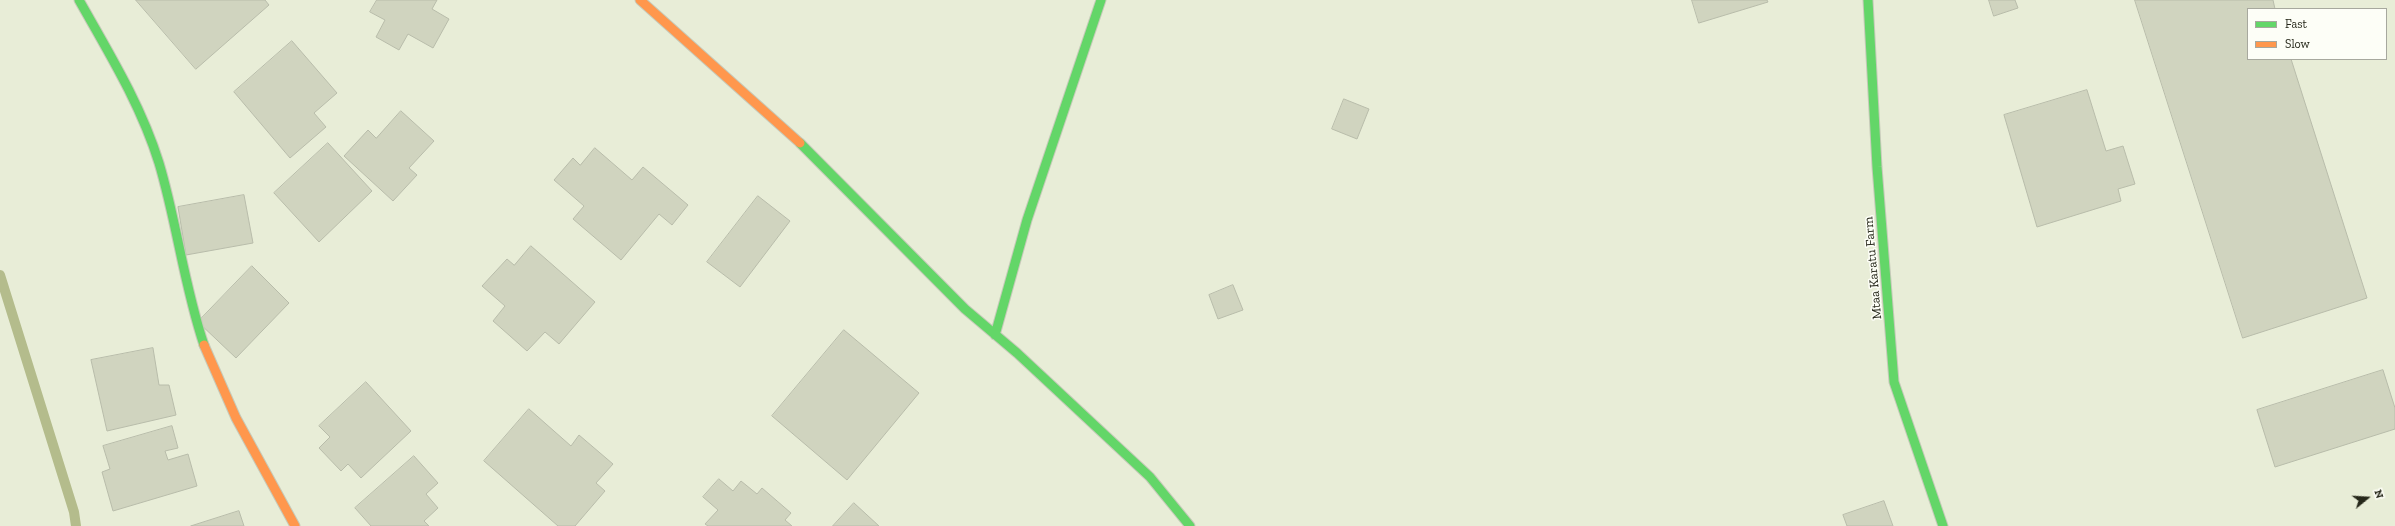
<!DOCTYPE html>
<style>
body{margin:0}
#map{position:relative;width:2395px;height:526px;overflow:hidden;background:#e8edd7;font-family:"Zilla Slab",serif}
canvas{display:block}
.legend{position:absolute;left:2247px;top:8px;width:140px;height:52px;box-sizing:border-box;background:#fdfef7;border:1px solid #a7a89e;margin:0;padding:5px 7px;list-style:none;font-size:12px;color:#252719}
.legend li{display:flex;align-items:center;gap:8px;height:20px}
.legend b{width:20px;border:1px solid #a7a89e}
.north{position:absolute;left:2347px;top:478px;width:40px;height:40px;-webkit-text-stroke:3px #fdfef7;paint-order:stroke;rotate:72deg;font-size:11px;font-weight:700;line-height:16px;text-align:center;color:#252719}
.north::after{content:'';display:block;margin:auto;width:14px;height:18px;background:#252719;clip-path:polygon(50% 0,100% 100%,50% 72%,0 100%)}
</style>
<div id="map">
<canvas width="2395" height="526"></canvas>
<ul class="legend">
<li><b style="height:5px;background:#63d668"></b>Fast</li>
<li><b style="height:5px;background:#ff974d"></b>Slow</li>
</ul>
<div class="north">N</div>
</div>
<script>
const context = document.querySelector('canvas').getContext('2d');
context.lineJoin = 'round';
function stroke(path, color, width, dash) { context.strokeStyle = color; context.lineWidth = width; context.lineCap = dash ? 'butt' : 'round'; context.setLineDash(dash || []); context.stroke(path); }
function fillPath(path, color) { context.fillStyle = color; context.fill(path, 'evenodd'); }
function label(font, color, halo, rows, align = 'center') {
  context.font = font + ' "Zilla Slab",serif'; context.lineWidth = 3; context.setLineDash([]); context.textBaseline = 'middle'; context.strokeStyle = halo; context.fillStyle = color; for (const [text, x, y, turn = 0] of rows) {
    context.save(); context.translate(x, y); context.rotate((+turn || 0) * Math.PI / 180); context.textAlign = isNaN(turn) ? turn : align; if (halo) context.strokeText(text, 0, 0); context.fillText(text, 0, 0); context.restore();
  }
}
stroke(new Path2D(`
 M 0,275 L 74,512 L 76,526`), '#b4bc8c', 10);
const building = new Path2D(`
 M 136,0 L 265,0 L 269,5 L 196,69 Z
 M 377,0 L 437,0 L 432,9 L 449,19 L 433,48 L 408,34 L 399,50 L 376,37 L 385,20 L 370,12 Z
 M 1692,0 L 1767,0 L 1768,2 L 1699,23 Z
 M 1989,0 L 2015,0 L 2018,8 L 1994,16 Z
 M 2135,0 L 2273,0 L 2275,9 L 2248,9 L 2248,59 L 2291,59 L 2367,298 L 2243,338 Z
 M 292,41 L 337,93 L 314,113 L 326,127 L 290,158 L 234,92 Z
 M 2087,90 L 2106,151 L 2123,146 L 2135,184 L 2118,189 L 2121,201 L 2037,227 L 2004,115 Z
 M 1344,99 L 1369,109 L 1357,139 L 1332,129 Z
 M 401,111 L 434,141 L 409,168 L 417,175 L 393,201 L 344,156 L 368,130 L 376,138 Z
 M 328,143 L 372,191 L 319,242 L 274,193 Z
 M 595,148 L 632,180 L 643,167 L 688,205 L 672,225 L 659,214 L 621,260 L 573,219 L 584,206 L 554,180 L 573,158 L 580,165 Z
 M 244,195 L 253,243 L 186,255 L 178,207 Z
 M 758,196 L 790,221 L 740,287 L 707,262 Z
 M 531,246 L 595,302 L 559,344 L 545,332 L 527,351 L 493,321 L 505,306 L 482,286 L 507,259 L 514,265 Z
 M 252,266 L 289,303 L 236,358 L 198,322 Z
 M 1233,285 L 1243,310 L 1218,319 L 1209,295 Z
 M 844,330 L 919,393 L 847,480 L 772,416 Z
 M 153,348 L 159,385 L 169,385 L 176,415 L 107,431 L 91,360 Z
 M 2383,370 L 2395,408 L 2395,429 L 2275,467 L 2257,410 Z
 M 366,382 L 411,431 L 361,478 L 348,464 L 341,471 L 319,448 L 330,437 L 319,426 Z
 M 529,409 L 571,446 L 579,435 L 613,464 L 596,483 L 605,491 L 575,526 L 558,526 L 484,461 Z
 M 172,426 L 178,448 L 165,451 L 168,460 L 188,454 L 197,486 L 113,511 L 102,472 L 110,469 L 103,446 Z
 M 414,456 L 438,483 L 426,494 L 438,508 L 424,521 L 429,526 L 371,526 L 355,508 Z
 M 719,479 L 733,491 L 741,481 L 757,494 L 762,488 L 791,513 L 785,520 L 792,526 L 708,526 L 705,524 L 718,510 L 703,497 Z
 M 1884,501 L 1893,526 L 1847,526 L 1843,515 Z
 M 854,503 L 879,526 L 833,526 Z
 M 239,511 L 244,526 L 191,526 Z`);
fillPath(building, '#d0d4bf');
stroke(building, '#b8bcaa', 1);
const fast = new Path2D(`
 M 79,0 C 109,53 141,105 159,163 C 177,223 184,286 204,345
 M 1868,0 L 1877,167 L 1894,382 L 1943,526
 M 800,143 L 965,309 L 1017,353 L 1150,477 L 1190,526
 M 995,335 L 1027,220 L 1101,0`);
const slow = new Path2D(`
 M 640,0 L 800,143
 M 204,345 L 236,418 L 295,526`);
stroke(fast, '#c6cab9', 11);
stroke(slow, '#c6cab9', 11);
stroke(fast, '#63d668', 9);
stroke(slow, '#ff974d', 9);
label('13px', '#252719', '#fdfef7', [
 ["Mtaa Karatu Farm",1873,268,-95]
]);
</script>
